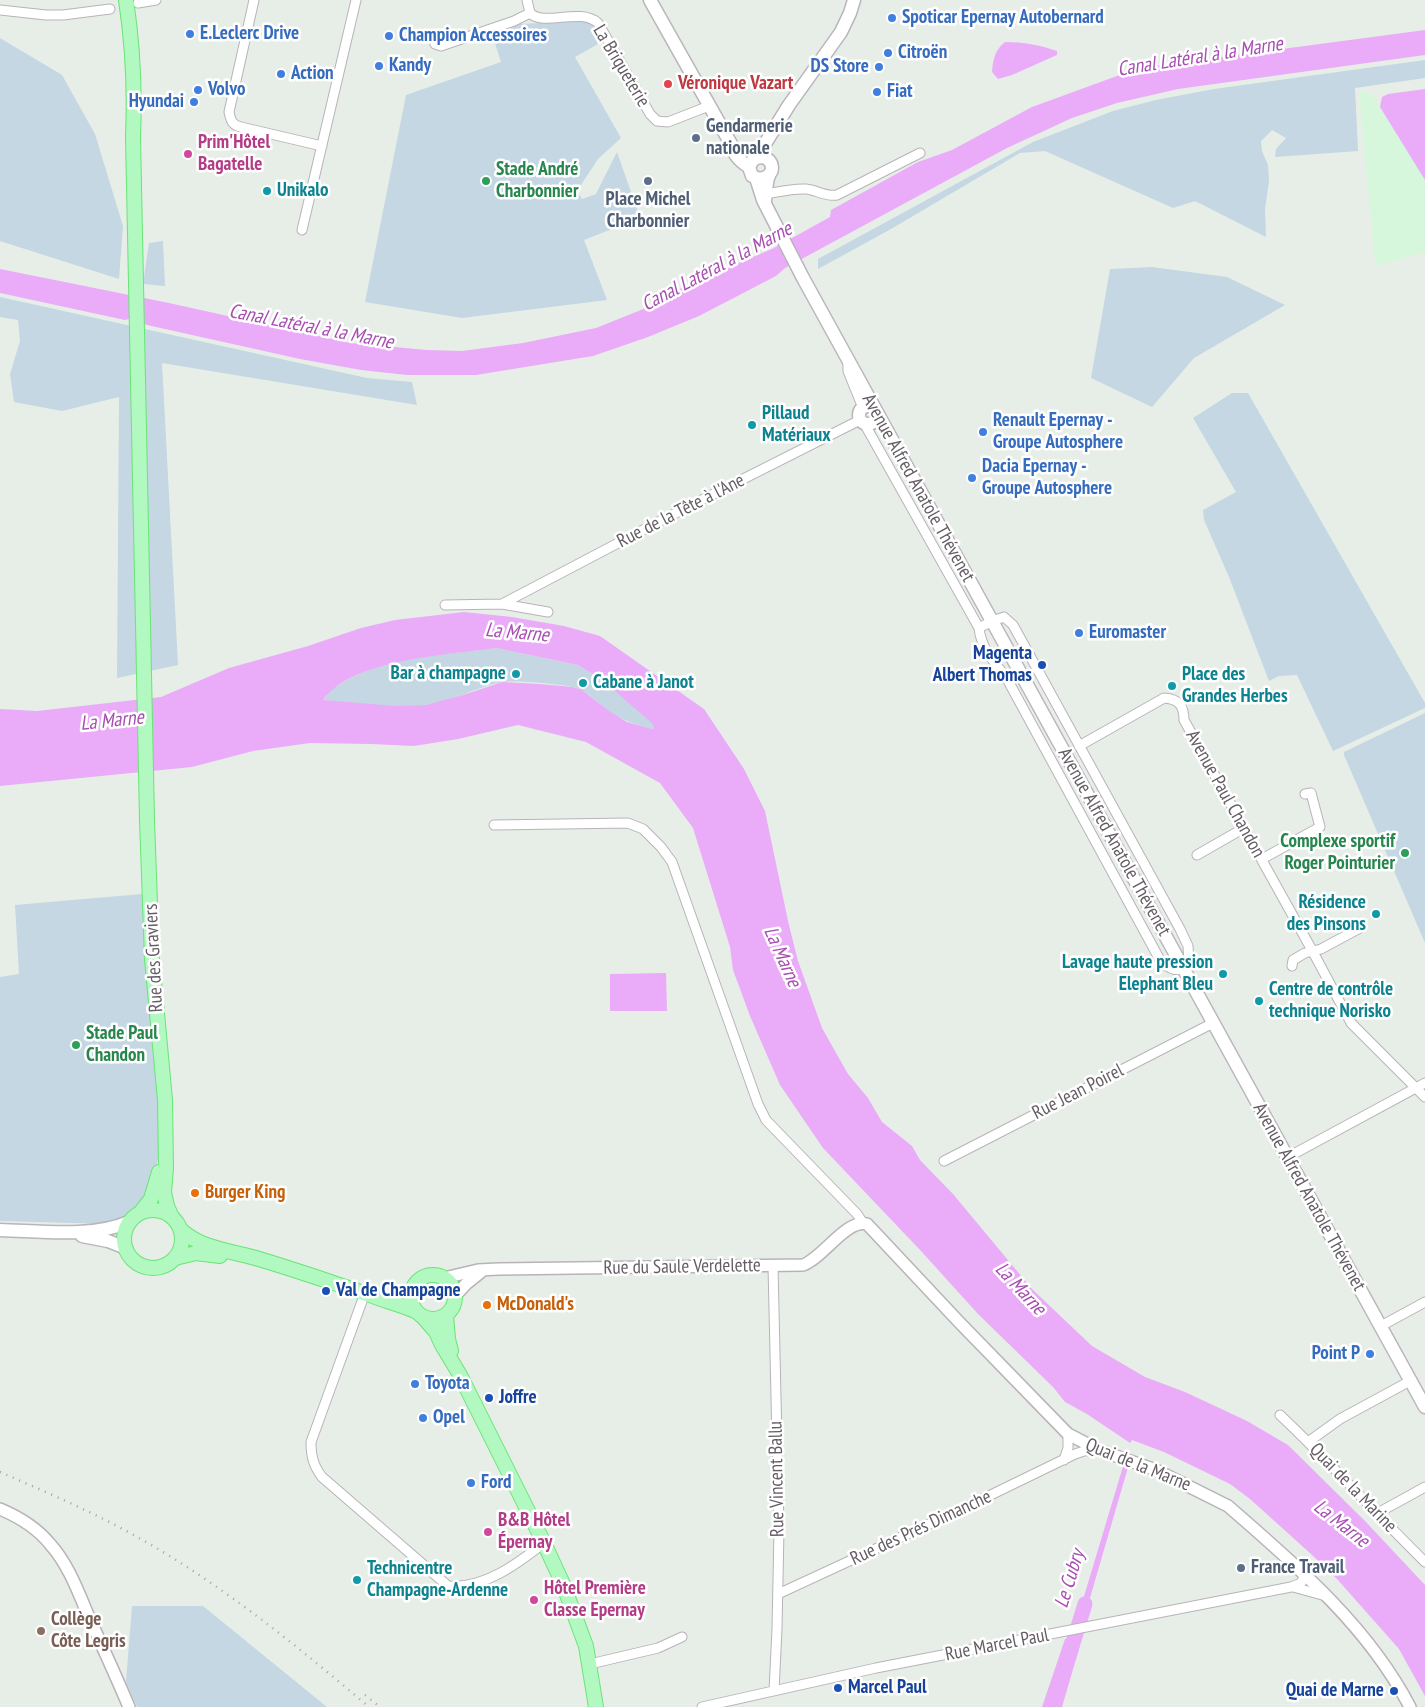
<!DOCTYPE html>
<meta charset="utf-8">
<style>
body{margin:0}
canvas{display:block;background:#e6eee7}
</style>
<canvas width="1425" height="1707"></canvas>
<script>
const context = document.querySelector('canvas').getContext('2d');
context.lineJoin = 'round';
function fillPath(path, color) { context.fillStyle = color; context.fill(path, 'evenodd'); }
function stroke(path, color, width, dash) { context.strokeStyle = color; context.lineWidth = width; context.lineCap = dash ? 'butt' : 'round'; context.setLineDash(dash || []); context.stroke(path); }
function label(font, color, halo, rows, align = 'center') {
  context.font = font + ' "PT Sans Narrow",sans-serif'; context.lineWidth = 5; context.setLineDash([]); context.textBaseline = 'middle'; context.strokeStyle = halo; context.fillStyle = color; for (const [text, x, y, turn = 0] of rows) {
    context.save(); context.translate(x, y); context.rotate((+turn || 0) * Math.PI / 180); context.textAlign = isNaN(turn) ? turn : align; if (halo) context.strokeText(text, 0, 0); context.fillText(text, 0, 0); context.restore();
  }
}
fillPath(new Path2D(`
 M 580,21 C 586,21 590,22 594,27 L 590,29 L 598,44 L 575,57 L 621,138 L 598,159 L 577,191 L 582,199 L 596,194 L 617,152 L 640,218 L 584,240 L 607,300 L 462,318 L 365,302 L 406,95 L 501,62 L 492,34 L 520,24 Z
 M 0,38 L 62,75 L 95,134 L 123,226 L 119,279 L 0,241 Z
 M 1425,60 L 1425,78 L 1355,88 L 1358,151 L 1275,157 L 1276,149 L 1286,138 L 1272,130 L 1261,141 L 1262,151 L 1268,165 L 1269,181 L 1265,209 L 1266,237 L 1195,201 L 1173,208 L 1045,151 L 1020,153 L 891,229 L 818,269 L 818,259 L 1033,142 L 1113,111 L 1156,100 L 1214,89 Z
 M 163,241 L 165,286 L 143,284 L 149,243 Z
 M 1152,267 L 1227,277 L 1285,305 L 1194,358 L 1152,407 L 1091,378 L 1110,269 Z
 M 0,297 L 367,378 L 412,382 L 417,405 L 162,363 L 178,665 L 117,678 L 119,397 L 62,411 L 14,402 L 10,374 L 20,341 L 18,320 L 0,317 Z
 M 1232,393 L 1248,393 L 1425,703 L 1425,708 L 1333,751 L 1297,675 L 1279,676 L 1269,681 L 1229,577 L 1204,520 L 1203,510 L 1236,492 L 1193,418 Z
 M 496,648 L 578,665 L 602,680 L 654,724 L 654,728 L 652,729 C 637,725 624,721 610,712 C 598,704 587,690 573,687 C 561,684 512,680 501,682 C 475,688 451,702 425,705 C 391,709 356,703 323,700 C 327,695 330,690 335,687 C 382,656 443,655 496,648 Z
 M 1425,713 L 1425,943 L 1344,755 L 1344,752 Z
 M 142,894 C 145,946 148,997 153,1049 C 156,1089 165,1134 155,1174 C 149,1197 134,1220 109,1224 L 0,1221 L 0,977 L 19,974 L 15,905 Z
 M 132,1606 L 203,1606 L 327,1707 L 137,1707 L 126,1682 Z`), '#c4d7e3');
fillPath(new Path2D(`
 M 1359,90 L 1372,94 L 1425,180 L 1425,252 L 1377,266 L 1375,264 Z`), '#d7f7dc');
fillPath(new Path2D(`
 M 1425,30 L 1425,55 L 1178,89 L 1117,103 L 1072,118 L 1007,148 L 785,268 L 776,276 L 699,316 L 648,337 L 593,356 L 476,375 L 407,375 L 361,370 L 300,359 L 147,325 L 129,319 L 125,320 L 0,293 L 0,269 L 169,303 L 350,343 L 427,350 L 462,351 L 523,343 L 596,328 L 641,310 L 687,285 L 774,248 L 830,217 L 831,210 L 918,162 L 952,150 L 1032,107 L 1139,68 Z
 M 1005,42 C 1023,42 1040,45 1057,51 L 1057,55 L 1012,75 L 998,79 L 992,72 C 993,59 995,50 1005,42 Z
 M 1425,89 L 1425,180 L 1380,107 L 1382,97 L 1388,94 Z
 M 464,612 L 512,617 L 564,626 L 600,636 L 704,709 L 744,769 L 765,811 L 788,921 L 798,961 L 822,1028 L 848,1074 L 868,1098 L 882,1122 L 912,1146 L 920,1160 L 953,1194 L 1032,1289 L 1092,1346 L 1145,1377 L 1185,1392 L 1247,1421 L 1288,1445 L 1365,1521 L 1425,1585 L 1425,1696 L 1399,1649 L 1337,1579 L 1311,1554 L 1250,1499 L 1230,1484 L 1164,1452 L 1132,1440 L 1130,1443 L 1087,1414 L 1065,1402 L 1053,1387 L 978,1314 L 921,1251 L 823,1148 L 780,1085 L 750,1016 L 733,970 L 730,947 L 693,828 L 660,783 L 586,742 L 518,725 L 458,739 L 414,746 L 371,744 L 310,743 L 253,751 L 192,767 L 0,786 L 0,709 L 37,711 L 161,697 L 229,668 L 308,646 L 361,628 L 395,620 ZM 496,648 L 578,665 L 602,680 L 653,724 L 654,728 L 652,729 L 627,722 L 609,711 L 582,690 L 573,687 L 540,684 L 502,682 L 463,695 L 426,705 L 395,706 L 323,700 C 352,659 448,655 496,648 Z
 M 666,973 L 667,1011 L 610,1011 L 610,974 Z
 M 1124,1463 L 1129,1464 L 1083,1622 L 1076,1623 Z
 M 1083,1635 L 1062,1707 L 1042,1707 L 1065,1639 Z`), '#eaacf8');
stroke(new Path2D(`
 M 1069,1656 L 1085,1604`), '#eaacf8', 15);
const minor = new Path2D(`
 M 254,0 L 229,112 C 231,121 232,125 241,127 L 322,146
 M 527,0 L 530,13 C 544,27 580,7 598,23 L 650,114 L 657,121 L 668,122 L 709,106
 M 138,3 L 156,0
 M 0,10 L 46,15 L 63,15 L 110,9
 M 435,44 L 441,46 L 514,21 L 530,13
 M 766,194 C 778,192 793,188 806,189 C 817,190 825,197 837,195 L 920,153
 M 302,230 L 356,0
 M 848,364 L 848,371 L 863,408
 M 864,423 L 979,628 C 981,648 994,662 1006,677 L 1160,960 C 1169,969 1179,975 1189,963 L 1188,946 L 1180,929 L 1013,625 L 1004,617 L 992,621 L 979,628
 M 502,604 L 660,521 L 860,420
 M 445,605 L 502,604 L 548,612
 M 1079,746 L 1164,698 C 1179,699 1184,706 1184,720 L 1313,952 L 1351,1023 L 1425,1097
 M 494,825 L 628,823 L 643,829 L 661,847 L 672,862 L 758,1104 L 766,1120 L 857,1214 L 863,1223
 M 1197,855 L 1244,828
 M 1262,859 L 1320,827 L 1311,793 L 1305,794
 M 1292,966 L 1293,960 L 1305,953 L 1321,949 L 1360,928
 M 1288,1157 L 1425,1083
 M 944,1161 L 1213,1023
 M 773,1266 L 779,1529 L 777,1629 L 774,1691
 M 365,1293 L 311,1442 C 311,1456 313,1465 322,1477 L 448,1586 C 484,1589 517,1564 544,1543
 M 1381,1326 L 1425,1302
 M 1280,1415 C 1330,1462 1376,1514 1425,1562
 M 1308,1442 L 1340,1419 L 1410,1381
 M 1064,1460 L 1068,1448 L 1068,1434
 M 1376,1514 L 1425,1487
 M 1293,1587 L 1326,1596
 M 778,1594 L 966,1507 L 1075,1454 L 1084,1451 L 1099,1450
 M 590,1664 L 658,1648 L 682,1637
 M 702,1707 L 876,1668 L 1291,1587 L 1301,1583 L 1305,1575`);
const tertiary = new Path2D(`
 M 444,1278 L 478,1270 L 499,1269 L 803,1265 C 823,1258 846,1219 867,1224 L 959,1322 L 1068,1434 L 1099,1450 L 1156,1470 L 1228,1506 C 1296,1565 1368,1626 1410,1707
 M 455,1296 L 466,1284 L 481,1272
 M 0,1509 C 19,1517 37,1528 50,1544 C 68,1564 78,1591 88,1615 C 102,1646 116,1676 129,1707`);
const secondary = new Path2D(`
 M 650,0 L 731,144 C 733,154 741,162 749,167
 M 760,157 L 763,147 L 789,105 L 841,32 L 850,13 L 854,0
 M 756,178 L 763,200 L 803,278 L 1425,1407
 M 765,201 C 766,193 766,183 769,175 C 771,171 772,173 772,167 C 771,157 760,155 753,160 L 749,167 L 752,176 L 760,179 L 769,176
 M859 415a9 9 0 1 1 18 0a9 9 0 1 1-18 0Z
 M 0,1230 C 40,1231 92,1238 129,1222
 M 82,1236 L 108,1241 L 126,1248`);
const primary = new Path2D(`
 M 126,0 C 133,46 135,90 133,137 L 147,820 L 152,959 L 165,1100 L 166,1168 L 164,1192 L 167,1206 L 172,1217
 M124 1239a29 29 0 1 1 58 0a29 29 0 1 1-58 0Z
 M 140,1213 L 151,1199 L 159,1172
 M 180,1229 C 201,1249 232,1251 259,1259 C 296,1270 333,1283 370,1295 C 384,1301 400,1304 415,1311
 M 175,1258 L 196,1253 L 220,1256
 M411 1297a22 22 0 1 1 44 0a22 22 0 1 1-44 0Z
 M 446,1315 L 448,1339 L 451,1351
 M 423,1317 L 436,1332 L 442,1345 L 460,1375 L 544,1543 L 563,1584 L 586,1646 L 596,1707`);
stroke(minor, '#b9b3b9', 11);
stroke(tertiary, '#b9b3b9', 14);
stroke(secondary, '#bbb4bc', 15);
stroke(primary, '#68e575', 16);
stroke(minor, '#fff', 9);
stroke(tertiary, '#fff', 11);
stroke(secondary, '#fff', 12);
stroke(primary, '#b1f8c1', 14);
stroke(new Path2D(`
 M 0,1472 C 39,1489 79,1506 117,1526 C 209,1574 290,1640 369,1707
 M 365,1695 L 380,1707`), '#a5a2a5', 2.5, [1, 6]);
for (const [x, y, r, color] of [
 [892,18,5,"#3f7fe0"],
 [190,34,5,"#3f7fe0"],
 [389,36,5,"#3f7fe0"],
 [888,53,5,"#3f7fe0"],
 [379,66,5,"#3f7fe0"],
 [879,67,5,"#3f7fe0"],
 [281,74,5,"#3f7fe0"],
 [668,84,5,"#e0444e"],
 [198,90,5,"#3f7fe0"],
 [877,92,5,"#3f7fe0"],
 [194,102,5,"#3f7fe0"],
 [696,138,5,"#5c6f8a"],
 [188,154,5,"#d1479c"],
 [486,181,5,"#2e9e5b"],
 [648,181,5,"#5c6f8a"],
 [267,191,5,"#0f9aa8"],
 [752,425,5,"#0f9aa8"],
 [983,432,5,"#3f7fe0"],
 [972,478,5,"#3f7fe0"],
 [1079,633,5,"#3f7fe0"],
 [1042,665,5,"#1a4fb4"],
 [516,674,5,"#0f9aa8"],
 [583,683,5,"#0f9aa8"],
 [1172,686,5,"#0f9aa8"],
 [1405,853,5,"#2e9e5b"],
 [1376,914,5,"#0f9aa8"],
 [1223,974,5,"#0f9aa8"],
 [1259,1001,5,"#0f9aa8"],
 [76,1045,5,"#2e9e5b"],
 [195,1193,5,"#e8710a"],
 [326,1291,5,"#1a4fb4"],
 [487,1305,5,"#e8710a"],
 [1370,1354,5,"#3f7fe0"],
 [415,1384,5,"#3f7fe0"],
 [489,1398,5,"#1a4fb4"],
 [423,1418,5,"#3f7fe0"],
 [471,1483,5,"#3f7fe0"],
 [488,1532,5,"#d1479c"],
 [1241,1568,5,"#5c6f8a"],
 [357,1580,5,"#0f9aa8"],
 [534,1600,5,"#d1479c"],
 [41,1631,5,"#8d6e63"],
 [838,1688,5,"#1a4fb4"],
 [1394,1691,5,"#1a4fb4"]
]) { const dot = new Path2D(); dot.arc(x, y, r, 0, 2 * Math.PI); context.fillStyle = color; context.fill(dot); stroke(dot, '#fff', 2); }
label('bold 19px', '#366cbe', '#fff', [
 ["Spoticar Epernay Autobernard",902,18],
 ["E.Leclerc Drive",200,34],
 ["Champion Accessoires",399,36],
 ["Citroën",898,53],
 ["Kandy",389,66],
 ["DS Store",869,67,"right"],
 ["Action",291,74],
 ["Volvo",208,90],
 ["Fiat",887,92],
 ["Hyundai",184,102,"right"],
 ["Renault Epernay -",993,421],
 ["Groupe Autosphere",993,443],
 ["Dacia Epernay -",982,467],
 ["Groupe Autosphere",982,489],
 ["Euromaster",1089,633],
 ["Point P",1360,1354,"right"],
 ["Toyota",425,1384],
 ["Opel",433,1418],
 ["Ford",481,1483]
], 'left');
label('19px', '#645d65', '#fff', [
 ["La Briqueterie",621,66,59],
 ["Avenue Alfred Anatole Thévenet",918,488,61],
 ["Rue de la Tête à l'Ane",681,511,-27],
 ["Avenue Paul Chandon",1225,794,61],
 ["Avenue Alfred Anatole Thévenet",1114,842,61],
 ["Rue des Graviers",154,958,-93],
 ["Rue Jean Poirel",1078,1092,-27],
 ["Avenue Alfred Anatole Thévenet",1309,1197,61],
 ["Rue du Saule Verdelette",682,1267,-1],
 ["Quai de la Marne",1138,1465,22],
 ["Rue Vincent Ballu",777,1479,-91],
 ["Quai de la Marine",1353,1488,46],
 ["Rue des Prés Dimanche",921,1528,-25],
 ["Rue Marcel Paul",997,1645,-11]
]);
label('bold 19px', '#be3a42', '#fff', [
 ["Véronique Vazart",678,84]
], 'left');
label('bold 19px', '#4e5e75', '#fff', [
 ["Gendarmerie",706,127],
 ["nationale",706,149],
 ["Place Michel",648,200,"center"],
 ["Charbonnier",648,222,"center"],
 ["France Travail",1251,1568]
], 'left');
label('bold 19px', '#b23c85', '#fff', [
 ["Prim'Hôtel",198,143],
 ["Bagatelle",198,165],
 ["B&B Hôtel",498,1521],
 ["Épernay",498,1543],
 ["Hôtel Première",544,1589],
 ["Classe Epernay",544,1611]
], 'left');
label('bold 19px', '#27864d', '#fff', [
 ["Stade André",496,170],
 ["Charbonnier",496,192],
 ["Complexe sportif",1395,842,"right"],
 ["Roger Pointurier",1395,864,"right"],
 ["Stade Paul",86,1034],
 ["Chandon",86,1056]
], 'left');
label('bold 19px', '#0d838f', '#fff', [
 ["Unikalo",277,191],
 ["Pillaud",762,414],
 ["Matériaux",762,436],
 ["Bar à champagne",506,674,"right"],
 ["Place des",1182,675],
 ["Grandes Herbes",1182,697],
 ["Cabane à Janot",593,683],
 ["Résidence",1366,903,"right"],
 ["des Pinsons",1366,925,"right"],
 ["Lavage haute pression",1213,963,"right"],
 ["Elephant Bleu",1213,985,"right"],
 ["Centre de contrôle",1269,990],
 ["technique Norisko",1269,1012],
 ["Technicentre",367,1569],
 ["Champagne-Ardenne",367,1591]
], 'left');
label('bold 19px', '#164399', '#fff', [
 ["Magenta",1032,654,"right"],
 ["Albert Thomas",1032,676,"right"],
 ["Val de Champagne",336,1291],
 ["Joffre",499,1398],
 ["Marcel Paul",848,1688],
 ["Quai de Marne",1384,1691,"right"]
], 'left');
label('bold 19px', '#c56008', '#fff', [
 ["Burger King",205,1193],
 ["McDonald's",497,1305]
], 'left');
label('bold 19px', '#785e54', '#fff', [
 ["Collège",51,1620],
 ["Côte Legris",51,1642]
], 'left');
label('italic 20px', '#a74eb1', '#fff', [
 ["Canal Latéral à la Marne",1200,57,-9],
 ["Canal Latéral à la Marne",717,267,-28],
 ["Canal Latéral à la Marne",311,327,11],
 ["La Marne",517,633,5],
 ["La Marne",112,721,-6],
 ["La Marne",782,957,66],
 ["La Marne",1020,1289,47],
 ["La Marne",1341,1524,38],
 ["Le Cubry",1070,1579,-73]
]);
</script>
